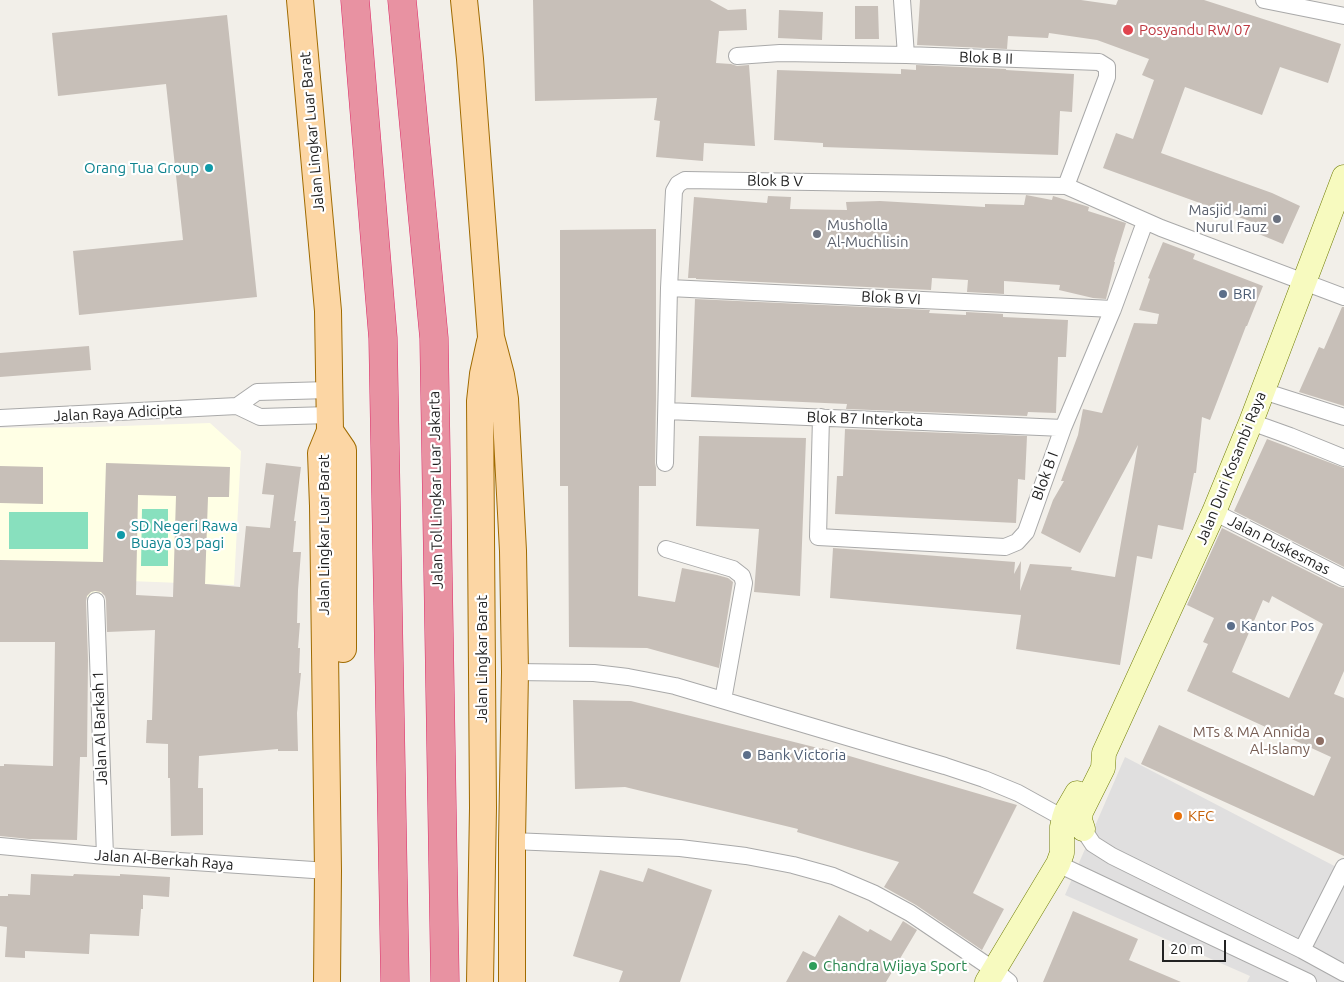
<!DOCTYPE html>
<style>
body{margin:0}
#map{position:relative;width:1344px;height:982px;overflow:hidden;background:#f2efe9;font-family:Ubuntu,sans-serif}
canvas{display:block}
.scale{position:absolute;left:1162px;top:940px;width:64px;height:22px;box-sizing:border-box;border:2px solid #222;border-top:0;padding-left:6px;font-size:15px;line-height:18px;white-space:nowrap;color:#222;-webkit-text-stroke:4px #fff;paint-order:stroke}
</style>
<div id="map">
<canvas width="1344" height="982"></canvas>
<div class="scale">20 m</div>
</div>
<script>
const context = document.querySelector('canvas').getContext('2d');
context.lineJoin = 'round';
function fillPath(path, color) { context.fillStyle = color; context.fill(path, 'evenodd'); }
function stroke(path, color, width, dash) { context.strokeStyle = color; context.lineWidth = width; context.lineCap = dash ? 'butt' : 'round'; context.setLineDash(dash || []); context.stroke(path); }
function label(font, color, halo, rows, align = 'center') {
  context.font = font + ' Ubuntu,sans-serif'; context.lineWidth = 4.5; context.setLineDash([]); context.textBaseline = 'middle'; context.strokeStyle = halo; context.fillStyle = color; for (const [text, x, y, turn = 0] of rows) {
    context.save(); context.translate(x, y); context.rotate((+turn || 0) * Math.PI / 180); context.textAlign = isNaN(turn) ? turn : align; if (halo) context.strokeText(text, 0, 0); context.fillText(text, 0, 0); context.restore();
  }
}
fillPath(new Path2D(`
 M 1125,757 L 1344,871 L 1344,982 L 1247,982 L 1250,976 L 1065,895 Z`), '#e0dfdf');
fillPath(new Path2D(`
 M 210,423 L 241,451 L 234,585 L 103,580 L 101,597 L 0,596 L 0,428 L 92,427 Z`), '#ffffe5');
fillPath(new Path2D(`
 M 142,509 L 168,509 L 168,566 L 141,566 Z
 M 9,512 L 88,512 L 88,549 L 9,549 Z`), '#88e0be');
fillPath(new Path2D(`
 M 533,0 L 710,0 L 728,10 L 746,9 L 747,30 L 719,31 L 716,63 L 731,64 L 737,66 L 749,65 L 755,146 L 704,143 L 703,161 L 656,157 L 660,121 L 654,120 L 657,98 L 535,101 Z
 M 920,0 L 1081,0 L 1116,5 L 1118,0 L 1204,0 L 1341,44 L 1328,83 L 1280,67 L 1262,115 L 1185,87 L 1161,153 L 1272,193 L 1300,206 L 1283,244 L 1254,232 L 1258,224 L 1103,168 L 1116,133 L 1133,139 L 1154,80 L 1142,75 L 1149,59 L 1097,40 L 1049,33 L 1048,38 L 1008,36 L 1007,49 L 917,45 Z
 M 855,6 L 878,6 L 879,39 L 855,39 Z
 M 779,10 L 823,12 L 822,40 L 778,38 Z
 M 227,15 L 257,297 L 79,315 L 73,251 L 183,240 L 166,84 L 58,96 L 52,33 Z
 M 916,65 L 1006,69 L 1006,70 L 1074,74 L 1072,112 L 1060,111 L 1058,155 L 823,147 L 823,143 L 774,140 L 777,70 L 901,74 L 901,69 L 916,70 Z
 M 1026,195 L 1052,200 L 1053,196 L 1086,206 L 1089,207 L 1088,211 L 1126,223 L 1114,262 L 1115,262 L 1106,299 L 1093,298 L 1059,290 L 1060,285 L 1004,281 L 1004,294 L 967,292 L 968,280 L 932,278 L 931,290 L 696,279 L 696,278 L 688,278 L 694,197 L 767,203 L 768,196 L 791,197 L 790,209 L 847,210 L 846,202 L 880,201 L 985,207 L 985,204 L 1024,205 Z
 M 656,229 L 656,400 L 655,463 L 656,468 L 656,486 L 639,486 L 638,596 L 675,602 L 682,568 L 717,575 L 728,578 L 733,582 L 719,668 L 647,648 L 569,647 L 568,486 L 560,486 L 560,230 Z
 M 1163,242 L 1195,254 L 1193,259 L 1263,286 L 1247,326 L 1246,326 L 1210,420 L 1202,417 L 1196,473 L 1194,473 L 1183,530 L 1158,525 L 1152,559 L 1137,556 L 1120,665 L 1016,649 L 1021,615 L 830,598 L 833,548 L 1015,562 L 1014,574 L 1021,561 L 1020,591 L 1030,564 L 1072,567 L 1071,570 L 1115,577 L 1138,445 L 1080,553 L 1041,533 L 1053,500 L 1064,481 L 1061,481 L 1078,435 L 1083,409 L 1102,413 L 1134,323 L 1157,324 L 1159,314 L 1139,310 L 1150,279 L 1148,278 Z
 M 695,299 L 930,310 L 929,313 L 966,315 L 966,312 L 1003,314 L 1003,317 L 1068,320 L 1066,357 L 1058,357 L 1056,413 L 1028,412 L 1027,416 L 846,409 L 847,404 L 691,397 Z
 M 1342,307 L 1344,307 L 1344,406 L 1299,392 L 1319,347 L 1324,349 Z
 M 89,346 L 91,370 L 0,377 L 0,353 Z
 M 845,429 L 1027,436 L 1025,480 L 1018,479 L 1016,523 L 835,514 L 837,476 L 843,476 Z
 M 699,436 L 806,438 L 800,596 L 754,592 L 759,529 L 696,526 Z
 M 1267,439 L 1344,468 L 1344,567 L 1234,511 Z
 M 106,463 L 230,467 L 229,497 L 208,497 L 205,584 L 240,587 L 246,526 L 270,528 L 274,495 L 262,494 L 266,463 L 301,467 L 294,521 L 296,521 L 293,552 L 301,552 L 298,590 L 297,623 L 300,623 L 298,648 L 300,648 L 299,673 L 301,673 L 297,713 L 298,751 L 278,751 L 278,749 L 199,756 L 198,788 L 203,788 L 203,835 L 171,836 L 170,778 L 168,778 L 168,744 L 146,743 L 147,720 L 152,720 L 155,630 L 107,632 L 106,600 L 105,596 L 101,592 L 95,591 L 91,592 L 87,596 L 86,601 L 88,660 L 87,757 L 80,757 L 77,840 L 29,839 L 0,836 L 0,766 L 4,766 L 4,764 L 53,766 L 55,642 L 0,642 L 0,560 L 103,562 ZM 138,495 L 176,496 L 173,597 L 136,595 Z
 M 0,466 L 43,467 L 43,504 L 0,503 Z
 M 1222,528 L 1339,587 L 1344,588 L 1344,671 L 1334,694 L 1344,698 L 1344,856 L 1141,764 L 1159,725 L 1314,796 L 1331,757 L 1187,691 L 1208,644 L 1203,642 L 1214,618 L 1187,605 ZM 1272,596 L 1323,624 L 1289,698 L 1232,672 L 1263,600 L 1269,603 Z
 M 573,700 L 631,701 L 822,749 L 822,748 L 1017,805 L 973,893 L 1004,909 L 982,950 L 916,905 L 884,887 L 899,862 L 797,832 L 798,829 L 625,787 L 575,789 Z
 M 648,868 L 712,890 L 680,982 L 619,982 L 623,971 L 573,956 L 600,870 L 643,882 Z
 M 31,874 L 73,876 L 74,874 L 120,876 L 120,874 L 170,877 L 169,897 L 143,895 L 143,909 L 141,909 L 139,936 L 90,934 L 89,954 L 25,951 L 25,958 L 5,957 L 7,927 L 0,926 L 0,896 L 8,896 L 8,894 L 30,895 Z
 M 1073,911 L 1138,939 L 1129,960 L 1181,982 L 1043,982 Z
 M 839,915 L 868,932 L 870,929 L 891,941 L 903,921 L 917,930 L 886,982 L 786,982 L 803,951 L 815,957 Z`), '#c7bfb8');
const minor = new Path2D(`
 M 902,0 L 906,55
 M 1264,0 L 1344,16
 M 737,56 L 780,53 L 906,55 L 1099,62 L 1107,67 L 1107,77 L 1066,186
 M 669,288 L 1113,309
 M 1263,391 L 1344,417
 M 237,406 L 257,392 L 329,390
 M 667,411 L 1063,428
 M 821,417 L 818,537 L 1005,547 L 1017,542 L 1026,532 L 1063,428 L 1113,309 L 1145,222
 M 0,418 L 237,406 L 260,417 L 330,415
 M 1251,422 L 1290,436 L 1344,458
 M 665,463 L 669,288 L 674,191 L 678,184 L 685,180 L 1066,186 L 1161,228 L 1344,297
 M 1214,512 L 1344,578
 M 666,549 L 733,569 L 742,576 L 744,583 L 723,700
 M 96,601 L 105,856
 M 515,672 L 594,673 L 628,677 L 675,686 L 945,766 L 984,779 L 1018,793 L 1083,829 L 1093,844 L 1112,856 L 1302,950 L 1344,973
 M 512,841 L 680,848 L 746,856 L 793,865 L 833,876 L 873,893 L 910,913 L 994,970 L 1009,982
 M 0,846 L 105,856 L 328,871
 M 1058,864 L 1308,982
 M 1302,950 L 1344,867`);
const secondary = new Path2D(`
 M 1083,829 L 1080,820 L 1081,812 L 1103,768 L 1104,753 L 1214,512 L 1251,422 L 1344,177
 M 987,982 L 1058,864 L 1062,853 L 1062,827 L 1064,818 L 1066,812 L 1077,793`);
const primary = new Path2D(`
 M 300,0 L 328,311 L 330,431 L 321,453 L 323,506 L 328,871 L 327,982
 M 464,0 L 470,59 L 491,337 L 501,375 L 505,399 L 513,551 L 515,672 L 512,841 L 512,982
 M 330,431 L 343,450 L 343,649
 M 480,982 L 483,808 L 480,401 L 483,374 L 490,342`);
const motorway = new Path2D(`
 M 355,0 L 383,338 L 395,982
 M 402,0 L 434,338 L 445,982`);
stroke(minor, '#a9a9a9', 18);
stroke(secondary, '#707d05', 25);
stroke(primary, '#a06b00', 28);
stroke(motorway, '#dc2a67', 29);
stroke(minor, '#fff', 16);
stroke(secondary, '#f7fabf', 24);
stroke(primary, '#fcd6a4', 26);
stroke(motorway, '#e892a2', 28);
for (const [x, y, r, color] of [
 [1128,30,6,"#e0444e"],
 [209,168,5,"#0f9aa8"],
 [1277,219,5,"#6b7280"],
 [817,234,5,"#6b7280"],
 [1223,294,5,"#5c6f8a"],
 [121,535,5,"#0f9aa8"],
 [1231,626,5,"#5c6f8a"],
 [1320,741,5,"#8d6e63"],
 [747,755,5,"#5c6f8a"],
 [1178,816,5,"#e8710a"],
 [813,966,5,"#2e9e5b"]
]) { const dot = new Path2D(); dot.arc(x, y, r, 0, 2 * Math.PI); context.fillStyle = color; context.fill(dot); stroke(dot, '#fff', 2); }
label('15px', '#be3a42', '#fff', [
 ["Posyandu RW 07",1139,30]
], 'left');
label('15px', '#222', '#fff', [
 ["Blok B II",986,58,2],
 ["Jalan Lingkar Luar Barat",312,132,-95],
 ["Blok B V",775,181,1],
 ["Blok B VI",891,298,3],
 ["Jalan Raya Adicipta",118,413,-3],
 ["Blok B7 Interkota",865,419,2],
 ["Jalan Duri Kosambi Raya",1231,468,-68],
 ["Blok B I",1045,476,-70],
 ["Jalan Tol Lingkar Luar Jakarta",436,490,-91],
 ["Jalan Lingkar Luar Barat",324,535,-90],
 ["Jalan Puskesmas",1279,545,27],
 ["Jalan Lingkar Barat",482,659,-90],
 ["Jalan Al Barkah 1",100,728,-92],
 ["Jalan Al-Berkah Raya",164,860,4]
]);
label('15px', '#0d838f', '#fff', [
 ["Orang Tua Group",199,168],
 ["SD Negeri Rawa",131,526,"left"],
 ["Buaya 03 pagi",131,543,"left"]
], 'right');
label('15px', '#5b616d', '#fff', [
 ["Masjid Jami",1267,210],
 ["Nurul Fauz",1267,227],
 ["Musholla",827,225,"left"],
 ["Al-Muchlisin",827,242,"left"]
], 'right');
label('15px', '#4e5e75', '#fff', [
 ["BRI",1233,294],
 ["Kantor Pos",1241,626],
 ["Bank Victoria",757,755]
], 'left');
label('15px', '#785e54', '#fff', [
 ["MTs & MA Annida",1310,732],
 ["Al-Islamy",1310,749]
], 'right');
label('15px', '#c56008', '#fff', [
 ["KFC",1188,816]
], 'left');
label('15px', '#27864d', '#fff', [
 ["Chandra Wijaya Sport",823,966]
], 'left');
</script>
